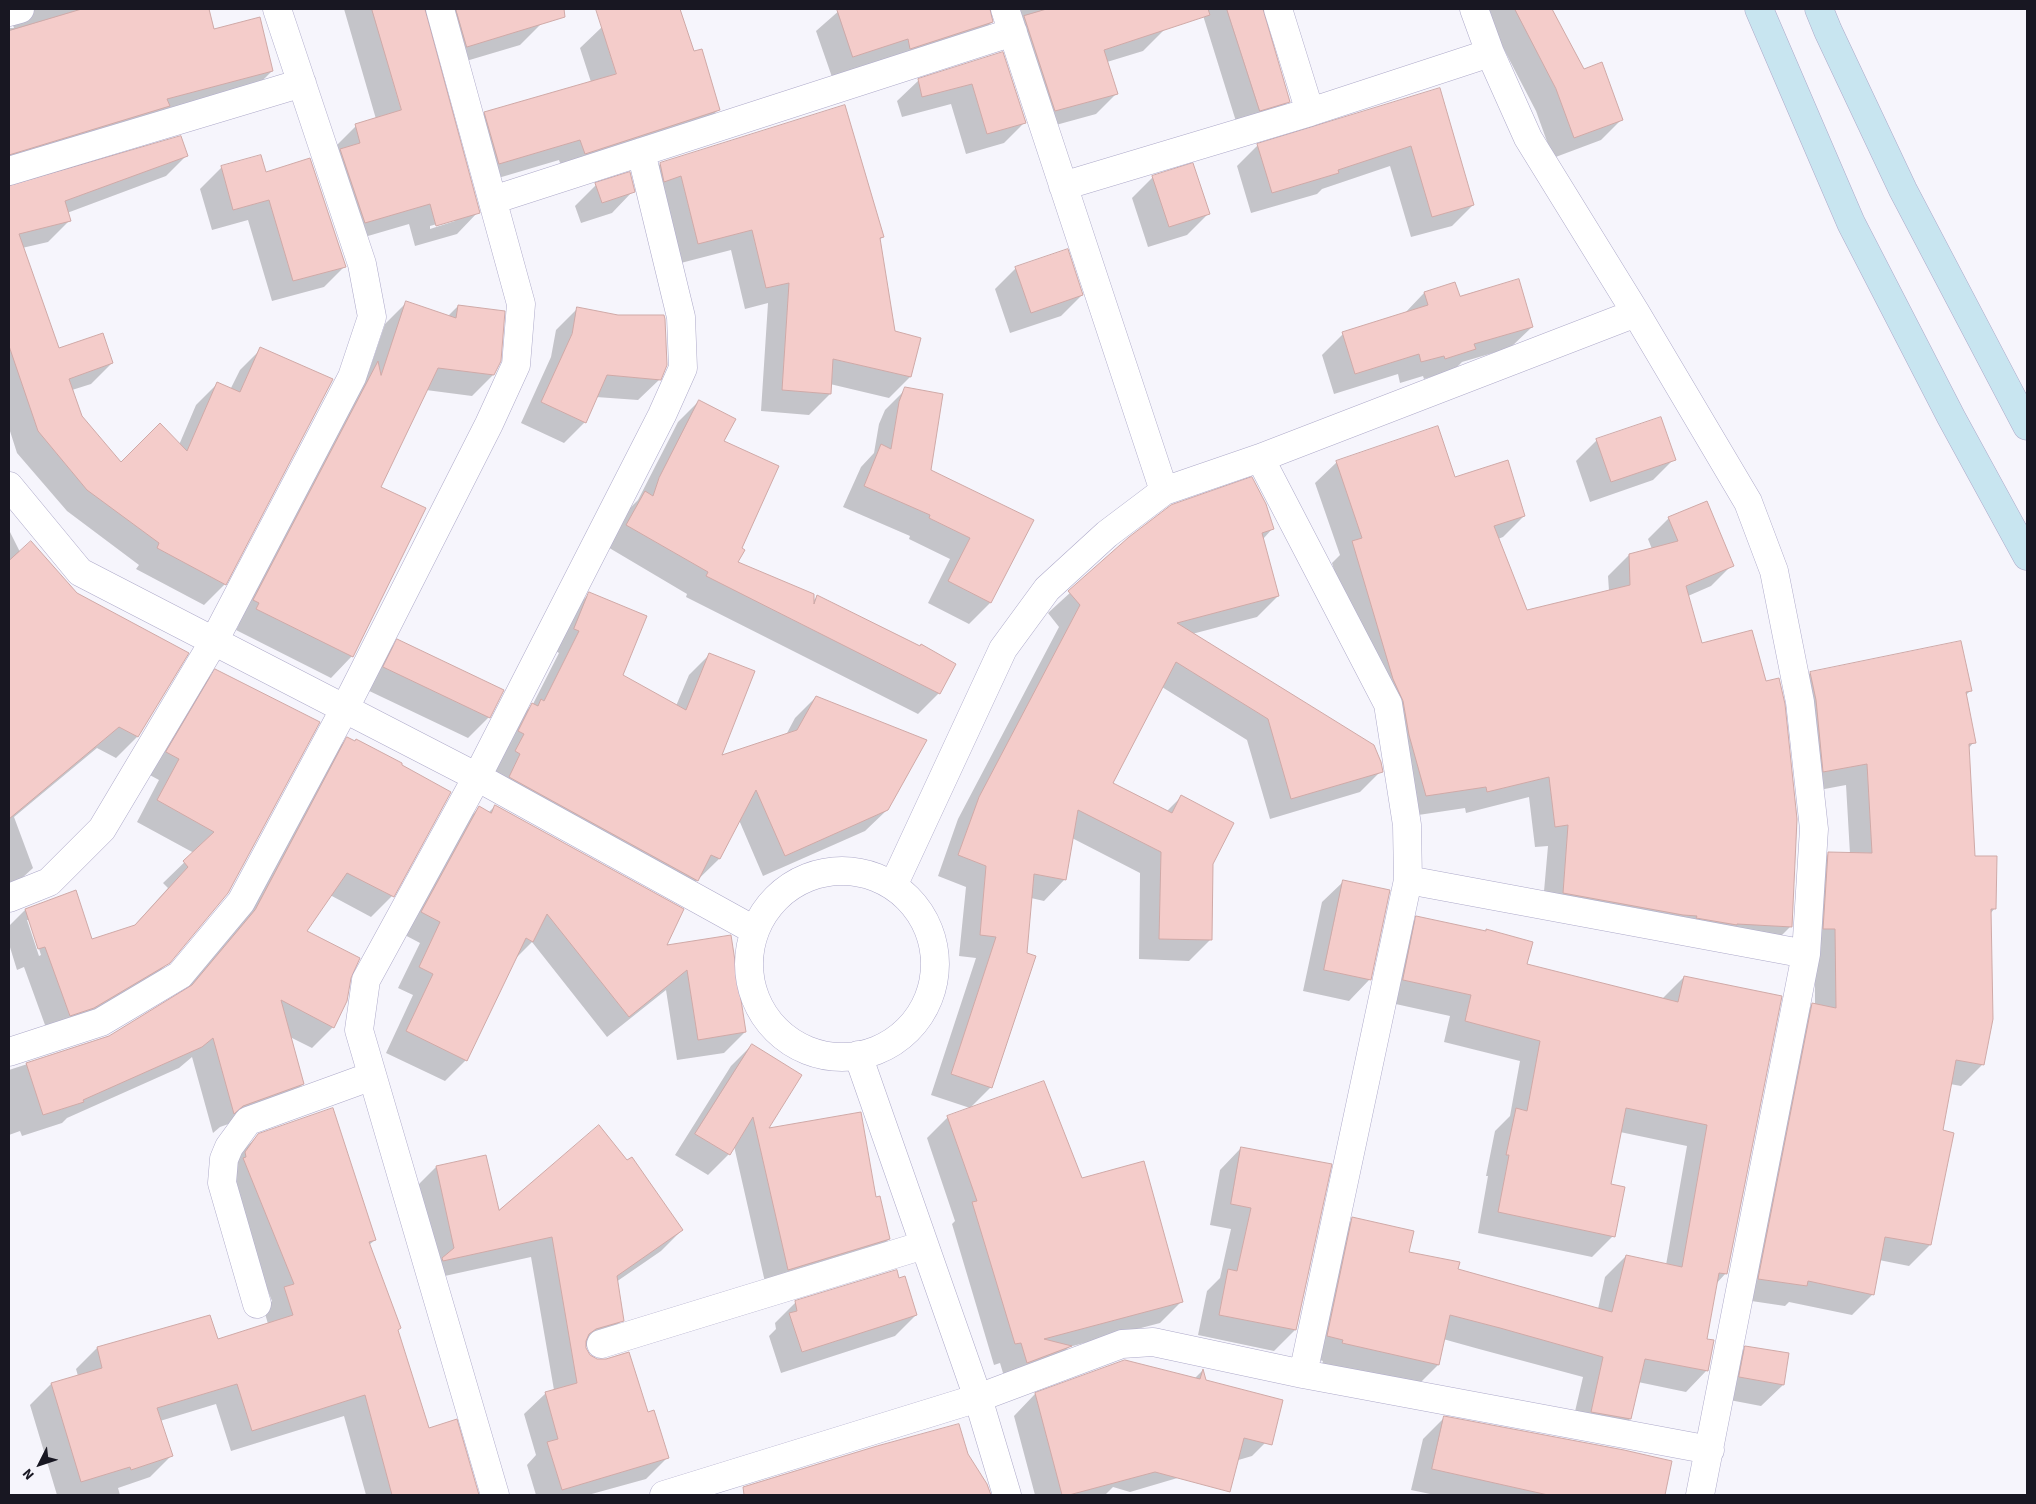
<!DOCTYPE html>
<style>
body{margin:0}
#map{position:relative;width:2036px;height:1504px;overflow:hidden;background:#f6f5fc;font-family:"Source Sans 3",sans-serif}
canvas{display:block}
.frame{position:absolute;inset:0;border:10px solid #181722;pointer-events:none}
.north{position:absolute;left:15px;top:1439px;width:50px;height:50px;-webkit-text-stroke:4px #f6f5fc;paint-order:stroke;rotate:229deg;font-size:14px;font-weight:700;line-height:20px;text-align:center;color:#181722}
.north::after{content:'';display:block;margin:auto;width:18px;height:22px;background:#181722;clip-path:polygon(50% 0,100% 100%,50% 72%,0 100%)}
</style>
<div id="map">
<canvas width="2036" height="1504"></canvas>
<div class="frame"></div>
<div class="north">N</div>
</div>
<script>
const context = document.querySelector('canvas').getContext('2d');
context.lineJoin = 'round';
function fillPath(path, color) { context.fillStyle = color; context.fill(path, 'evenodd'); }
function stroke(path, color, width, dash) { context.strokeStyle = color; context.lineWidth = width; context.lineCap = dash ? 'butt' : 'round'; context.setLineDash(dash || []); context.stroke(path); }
fillPath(new Path2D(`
 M 9,9 L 207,9 L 213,31 L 272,71 L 251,92 L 9,169 L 9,28 L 14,28 L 10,18 Z
 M 344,9 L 536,9 L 541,24 L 520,45 L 446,67 L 430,19 L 424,15 L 478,212 L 457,234 L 415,246 L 409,224 L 344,243 L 335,147 L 356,126 L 376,119 ZM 455,219 L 455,221 L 430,229 L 430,226 Z
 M 604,9 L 680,9 L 693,53 L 718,110 L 697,131 L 564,174 L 559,160 L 478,184 L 464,134 L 485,113 L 591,82 L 580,48 L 602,27 L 609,25 Z
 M 841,9 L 1157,9 L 1164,30 L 1143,51 L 1107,62 L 1117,93 L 1096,114 L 1034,131 L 994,18 L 990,16 L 992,22 L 970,43 L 832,77 L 816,31 Z
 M 1201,9 L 1262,9 L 1289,101 L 1268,122 L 1239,131 Z
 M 1483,9 L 1551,9 L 1583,71 L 1622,119 L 1601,140 L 1553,158 L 1536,111 Z
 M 1002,53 L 1025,122 L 1004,143 L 966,154 L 951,104 L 902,117 L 897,101 L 919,80 Z
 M 1439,90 L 1473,205 L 1452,226 L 1411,237 L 1390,166 L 1322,189 L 1317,194 L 1251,213 L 1237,166 L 1258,145 Z
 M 187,155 L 166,176 L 67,213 L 69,221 L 48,242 L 22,248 L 59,350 L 112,363 L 91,384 L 72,390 L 81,416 L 121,463 L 179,445 L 196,405 L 217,384 L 230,390 L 240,370 L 261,349 L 225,584 L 204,605 L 136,569 L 139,565 L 67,511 L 17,453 L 9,428 L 9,187 Z
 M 260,157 L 265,173 L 345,266 L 324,287 L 272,301 L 248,220 L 212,230 L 200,189 L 221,168 Z
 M 660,164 L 883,237 L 879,240 L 894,332 L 920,339 L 910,377 L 889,398 L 830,384 L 830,394 L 809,415 L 761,411 L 768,303 L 745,309 L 731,250 L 677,264 L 639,185 Z
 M 1153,177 L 1208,214 L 1187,235 L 1148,247 L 1132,198 Z
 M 596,185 L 633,191 L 612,213 L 581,223 L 575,206 Z
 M 1016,268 L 1082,295 L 1061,316 L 1010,333 L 995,289 Z
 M 1424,293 L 1459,298 L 1532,327 L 1510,348 L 1462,362 L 1454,370 L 1424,379 L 1423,376 L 1400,383 L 1398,374 L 1334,394 L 1322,355 L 1343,334 L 1404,314 Z
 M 406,303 L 447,317 L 458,306 L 493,375 L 472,396 L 426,390 L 379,488 L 352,656 L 331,678 L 236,630 L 239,624 L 233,621 L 357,383 L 369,371 L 385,324 Z
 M 577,309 L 660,379 L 638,400 L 596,397 L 585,422 L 564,443 L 521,423 L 551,357 L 556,330 Z
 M 906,389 L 929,470 L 1032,520 L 990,603 L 969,624 L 928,603 L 950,559 L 909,539 L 910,536 L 843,507 L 861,467 L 874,453 L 879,424 L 885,410 Z
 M 699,401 L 723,442 L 741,549 L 736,562 L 812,602 L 817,597 L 939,693 L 918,714 L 686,597 L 687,594 L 606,546 L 624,514 L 638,500 L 678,422 Z
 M 1597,440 L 1674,459 L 1653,480 L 1590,502 L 1576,461 Z
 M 1337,462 L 1454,479 L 1524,516 L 1503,537 L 1498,539 L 1526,612 L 1609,591 L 1608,576 L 1629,555 L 1652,549 L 1648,539 L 1669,518 L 1732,565 L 1711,586 L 1688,596 L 1701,645 L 1791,926 L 1770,947 L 1542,914 L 1548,846 L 1535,847 L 1529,797 L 1466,813 L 1465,808 L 1405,817 L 1383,723 L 1372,700 L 1332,563 L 1340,555 L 1315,483 Z
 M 1273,528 L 1263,539 L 1278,596 L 1257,617 L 1192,634 L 1381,771 L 1360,792 L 1270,819 L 1247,740 L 1162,687 L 1111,784 L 1166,812 L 1181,797 L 1212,863 L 1211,939 L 1189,961 L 1139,959 L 1140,873 L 1072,838 L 1065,879 L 1044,901 L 1031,898 L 991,1087 L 970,1108 L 931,1095 L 976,958 L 959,956 L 966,887 L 938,876 L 958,819 L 1059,627 L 1048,613 L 1130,538 Z
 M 9,530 L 20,552 L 137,737 L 116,758 L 97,748 L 14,817 L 33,868 L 9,890 Z
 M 589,594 L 621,676 L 676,706 L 689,675 L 710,654 L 720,757 L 786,735 L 795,718 L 816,697 L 887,810 L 865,831 L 763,876 L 739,820 L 719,859 L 676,901 L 494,773 L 511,726 L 533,704 L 559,653 L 554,650 L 568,615 Z
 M 398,641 L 489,717 L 468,738 L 363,688 L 377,662 Z
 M 216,671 L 318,723 L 169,962 L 147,984 L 49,1036 L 24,967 L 17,970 L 9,944 L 9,926 L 25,910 L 92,941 L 133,927 L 168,888 L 163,883 L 194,853 L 137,822 L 159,780 L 146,773 L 195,692 ZM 27,920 L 30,920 L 41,955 L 39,956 Z
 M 1810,673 L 1971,690 L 1966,695 L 1974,742 L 1968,749 L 1974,857 L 1995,908 L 1990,914 L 1991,1018 L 1982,1065 L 1961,1086 L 1950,1084 L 1941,1131 L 1930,1245 L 1909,1266 L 1879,1260 L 1873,1294 L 1852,1315 L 1789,1302 L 1785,1306 L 1738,1299 L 1792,1025 L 1813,1004 L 1815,1005 L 1815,950 L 1808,875 L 1829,853 L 1850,854 L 1846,785 L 1803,793 L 1789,694 Z
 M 347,739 L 449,792 L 392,896 L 371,917 L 330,895 L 306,931 L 349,977 L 333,1027 L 312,1048 L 290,1037 L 303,1084 L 282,1105 L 220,1127 L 213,1133 L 192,1057 L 179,1068 L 67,1118 L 62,1123 L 22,1136 L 20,1131 L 9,1135 L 9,1070 L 110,1037 L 185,991 L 234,932 L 326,760 Z
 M 495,806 L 664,947 L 730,937 L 745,1032 L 724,1053 L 677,1060 L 666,990 L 607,1037 L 532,942 L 515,959 L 466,1060 L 445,1081 L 386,1053 L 413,995 L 398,988 L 420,943 L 401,933 L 458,829 L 479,808 L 488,813 Z
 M 1344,881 L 1370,979 L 1349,1001 L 1303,991 L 1322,902 Z
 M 1417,918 L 1526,965 L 1663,998 L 1684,977 L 1780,997 L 1726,1273 L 1716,1284 L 1706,1340 L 1707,1370 L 1686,1392 L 1638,1382 L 1630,1419 L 1609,1440 L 1570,1433 L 1583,1377 L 1479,1349 L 1443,1339 L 1438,1365 L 1417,1386 L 1322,1364 L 1323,1361 L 1307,1357 L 1332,1240 L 1353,1219 L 1408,1253 L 1457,1270 L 1598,1309 L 1605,1277 L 1626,1256 L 1666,1265 L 1687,1146 L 1620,1132 L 1609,1184 L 1613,1236 L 1592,1257 L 1478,1233 L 1488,1176 L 1486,1176 L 1495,1131 L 1510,1116 L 1520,1061 L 1444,1042 L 1450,1016 L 1382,1001 L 1396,939 Z
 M 752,1045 L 766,1130 L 875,1199 L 889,1239 L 868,1260 L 767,1291 L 734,1146 L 729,1154 L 708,1175 L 675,1155 L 731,1066 Z
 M 948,1117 L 1081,1180 L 1181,1302 L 1160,1323 L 1069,1347 L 1049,1367 L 1006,1383 L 1000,1363 L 994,1365 L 952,1224 L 955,1221 L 927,1138 Z
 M 258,1135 L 375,1240 L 369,1245 L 428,1430 L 456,1421 L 477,1495 L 366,1495 L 344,1416 L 231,1451 L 216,1404 L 160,1421 L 171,1456 L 150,1477 L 118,1488 L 120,1495 L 57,1495 L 30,1405 L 51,1384 L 78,1376 L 76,1369 L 97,1348 L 217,1341 L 268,1324 L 264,1310 L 272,1301 L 223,1181 L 237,1157 Z
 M 1241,1148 L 1295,1330 L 1274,1351 L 1198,1335 L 1207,1291 L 1220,1278 L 1231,1229 L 1210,1225 L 1220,1170 Z
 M 436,1167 L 498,1212 L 682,1230 L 661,1251 L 616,1282 L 622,1320 L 601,1341 L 585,1347 L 589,1356 L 647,1414 L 667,1458 L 646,1479 L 588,1495 L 536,1495 L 527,1465 L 536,1455 L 524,1414 L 546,1393 L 554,1390 L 531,1257 L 422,1281 L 415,1188 Z
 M 898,1279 L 916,1315 L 895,1336 L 781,1373 L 769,1336 L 776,1329 L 775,1323 L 796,1302 Z
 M 1746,1347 L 1788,1354 L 1783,1385 L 1761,1406 L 1719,1398 L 1725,1368 Z
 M 1202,1371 L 1205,1381 L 1274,1434 L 1252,1456 L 1130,1492 L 1113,1487 L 1105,1495 L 1035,1495 L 1014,1416 L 1035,1394 L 1195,1378 Z
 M 1444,1418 L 1670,1462 L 1663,1495 L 1435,1495 L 1411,1490 L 1423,1439 Z
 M 967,1455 L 986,1484 L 990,1495 L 757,1495 L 774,1479 Z`), '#0003');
const building = new Path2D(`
 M 82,9 L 209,9 L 214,29 L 260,17 L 273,71 L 167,99 L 170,106 L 9,155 L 9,31 Z
 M 372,9 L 425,9 L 480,213 L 436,226 L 430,204 L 365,223 L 340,149 L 360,143 L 355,124 L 401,110 Z
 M 456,9 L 564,9 L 565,17 L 467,47 Z
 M 596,9 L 680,9 L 694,51 L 702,49 L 720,110 L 585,154 L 580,140 L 499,164 L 484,112 L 616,74 Z
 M 837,9 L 990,9 L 993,22 L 910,49 L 908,39 L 853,57 Z
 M 1047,9 L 1208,9 L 1210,15 L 1104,50 L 1118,94 L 1055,111 L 1024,16 Z
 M 1227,9 L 1263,9 L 1290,102 L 1260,111 Z
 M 1515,9 L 1552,9 L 1584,69 L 1602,62 L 1623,120 L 1574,138 L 1556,89 Z
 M 1003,52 L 1026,123 L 987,134 L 972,84 L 922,97 L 918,79 Z
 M 1440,88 L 1474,205 L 1432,217 L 1411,146 L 1338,170 L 1339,173 L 1272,193 L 1257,144 Z
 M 845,105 L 884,237 L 880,238 L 895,331 L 921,338 L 911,377 L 833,359 L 831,394 L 782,390 L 789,283 L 766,288 L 752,230 L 698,244 L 681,176 L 664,182 L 660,163 Z
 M 181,136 L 188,156 L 65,201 L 71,221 L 19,234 L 59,348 L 103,333 L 113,363 L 69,379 L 82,416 L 121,462 L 160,423 L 187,451 L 217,382 L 240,392 L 260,347 L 333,379 L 226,585 L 157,548 L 159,543 L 87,490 L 38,431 L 9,346 L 9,186 Z
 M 261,155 L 266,172 L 310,158 L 346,267 L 293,281 L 269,200 L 233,210 L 221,166 Z
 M 1193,163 L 1210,214 L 1169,227 L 1152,176 Z
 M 630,172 L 635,192 L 602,203 L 595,183 Z
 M 1068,249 L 1083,295 L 1031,313 L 1015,267 Z
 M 1519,279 L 1533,327 L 1474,344 L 1476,349 L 1445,359 L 1444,356 L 1421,362 L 1419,354 L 1355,374 L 1342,332 L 1428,305 L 1424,292 L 1455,282 L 1460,296 Z
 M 406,301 L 456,318 L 458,305 L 505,311 L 501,361 L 494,375 L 438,368 L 381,487 L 426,508 L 353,657 L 256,609 L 259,603 L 253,600 L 378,361 L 381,375 Z
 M 577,307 L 618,315 L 664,315 L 665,319 L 667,365 L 661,380 L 607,375 L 586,423 L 541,402 L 572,334 Z
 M 905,387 L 943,394 L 931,470 L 1034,520 L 991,603 L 948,581 L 970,538 L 929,518 L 930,515 L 864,486 L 881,444 L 891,449 L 899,402 Z
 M 699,400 L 736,419 L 724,441 L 779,466 L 742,548 L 745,550 L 738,562 L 814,594 L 814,604 L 817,595 L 920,646 L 921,644 L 956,664 L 940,694 L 706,576 L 708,572 L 626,525 L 645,491 L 653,496 L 659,478 Z
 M 1661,417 L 1676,460 L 1611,482 L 1596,439 Z
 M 1438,426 L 1455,477 L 1508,460 L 1525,516 L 1494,526 L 1527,610 L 1630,585 L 1629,554 L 1678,541 L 1668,517 L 1707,501 L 1734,566 L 1686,586 L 1702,643 L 1752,630 L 1766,681 L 1779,678 L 1785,704 L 1797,819 L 1792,927 L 1737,924 L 1737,925 L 1696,918 L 1697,916 L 1683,915 L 1563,893 L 1568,825 L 1555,827 L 1549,777 L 1487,792 L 1486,787 L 1426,796 L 1409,735 L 1403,701 L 1393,679 L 1352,541 L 1362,538 L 1336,461 Z
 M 1252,477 L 1266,504 L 1274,529 L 1262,533 L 1279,596 L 1177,623 L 1374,745 L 1381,762 L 1383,772 L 1291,799 L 1268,719 L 1176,662 L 1113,783 L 1172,813 L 1181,795 L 1234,823 L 1213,864 L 1212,940 L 1159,939 L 1161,852 L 1078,810 L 1066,880 L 1034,874 L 1027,953 L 1036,956 L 992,1088 L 951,1074 L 996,937 L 980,935 L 986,866 L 958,855 L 979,797 L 1080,605 L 1068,591 L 1129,537 L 1171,505 Z
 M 31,541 L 77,593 L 189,653 L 138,737 L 119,727 L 9,819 L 9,561 Z
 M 589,592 L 647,616 L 623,675 L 686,710 L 709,653 L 755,671 L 722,755 L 797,730 L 816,696 L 927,740 L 888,810 L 785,856 L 756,790 L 720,859 L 711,855 L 698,881 L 509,777 L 520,754 L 515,751 L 524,734 L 518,731 L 532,703 L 538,706 L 541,699 L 544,701 L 579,631 L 574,629 Z
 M 397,639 L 504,690 L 490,718 L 383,667 Z
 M 1961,641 L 1972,691 L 1966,692 L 1976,743 L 1969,744 L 1975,856 L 1997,856 L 1996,909 L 1991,909 L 1993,1019 L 1984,1065 L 1956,1060 L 1943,1130 L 1954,1133 L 1931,1245 L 1885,1237 L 1874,1295 L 1808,1281 L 1807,1286 L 1758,1279 L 1812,1003 L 1836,1008 L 1835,929 L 1823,929 L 1828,852 L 1872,853 L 1867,764 L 1823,772 L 1816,700 L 1810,672 Z
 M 215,669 L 320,722 L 228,893 L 170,963 L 94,1008 L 70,1016 L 45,947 L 38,949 L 25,909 L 76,890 L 92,939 L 135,925 L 188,867 L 183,861 L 214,832 L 157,800 L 179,759 L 166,752 Z
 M 347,737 L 355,741 L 356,739 L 402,763 L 402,765 L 451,792 L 394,897 L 347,873 L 307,931 L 360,958 L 351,978 L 347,1001 L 334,1028 L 281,1000 L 304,1084 L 243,1106 L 234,1114 L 213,1038 L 202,1047 L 83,1100 L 84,1102 L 43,1115 L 26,1063 L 109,1036 L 192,985 L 255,910 Z
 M 495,805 L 684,909 L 667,945 L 731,935 L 746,1032 L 698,1040 L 687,970 L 629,1017 L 547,914 L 533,942 L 526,938 L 467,1061 L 406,1031 L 433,974 L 419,967 L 440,922 L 421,912 L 479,806 L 491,813 Z
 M 1343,880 L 1390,890 L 1371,980 L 1324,970 Z
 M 1416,916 L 1486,931 L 1486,929 L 1533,942 L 1527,964 L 1678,1002 L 1684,976 L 1782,996 L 1727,1274 L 1719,1273 L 1707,1339 L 1714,1340 L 1708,1371 L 1645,1359 L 1631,1419 L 1591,1412 L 1603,1357 L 1500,1328 L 1450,1315 L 1439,1365 L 1342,1343 L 1343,1340 L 1327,1336 L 1352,1217 L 1414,1231 L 1409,1252 L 1460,1262 L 1458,1269 L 1612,1312 L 1626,1255 L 1682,1267 L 1707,1125 L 1626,1108 L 1611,1184 L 1625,1187 L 1615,1237 L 1498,1212 L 1509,1155 L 1506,1155 L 1516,1108 L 1527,1111 L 1540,1041 L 1465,1021 L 1471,995 L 1403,980 Z
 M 752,1044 L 802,1075 L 769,1128 L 861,1112 L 876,1197 L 880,1196 L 890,1239 L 788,1270 L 753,1117 L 730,1155 L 695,1134 Z
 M 1044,1081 L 1082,1178 L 1144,1161 L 1183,1302 L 1044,1339 L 1072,1346 L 1027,1363 L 1021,1343 L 1015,1344 L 972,1202 L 977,1201 L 947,1116 Z
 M 333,1108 L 376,1240 L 369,1242 L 401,1328 L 398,1330 L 429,1428 L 457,1419 L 479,1495 L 392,1495 L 365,1395 L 252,1431 L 237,1384 L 157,1408 L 173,1456 L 131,1470 L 130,1467 L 81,1482 L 51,1383 L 102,1368 L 97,1347 L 210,1315 L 218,1339 L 293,1315 L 284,1287 L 294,1284 L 243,1158 L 246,1157 L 245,1152 L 258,1134 Z
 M 599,1125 L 627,1160 L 632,1157 L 683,1230 L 617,1276 L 624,1321 L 596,1329 L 589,1334 L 586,1341 L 586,1348 L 590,1355 L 597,1359 L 606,1359 L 629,1352 L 648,1412 L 654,1410 L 669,1458 L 562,1490 L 547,1442 L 558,1439 L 545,1392 L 577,1383 L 552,1237 L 443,1261 L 442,1258 L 454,1248 L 436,1166 L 486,1155 L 499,1210 Z
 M 1241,1147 L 1332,1164 L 1296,1330 L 1219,1315 L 1228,1269 L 1237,1271 L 1251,1208 L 1231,1204 Z
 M 897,1270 L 899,1278 L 905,1276 L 917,1315 L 802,1352 L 789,1313 L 797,1311 L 795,1301 Z
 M 1745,1346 L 1789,1353 L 1784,1385 L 1739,1377 Z
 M 1125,1360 L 1200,1379 L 1203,1369 L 1206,1380 L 1283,1400 L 1272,1445 L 1244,1438 L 1230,1492 L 1155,1472 L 1069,1495 L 1062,1495 L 1035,1393 Z
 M 1444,1416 L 1624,1450 L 1672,1461 L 1665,1495 L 1548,1495 L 1432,1469 Z
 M 959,1424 L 968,1454 L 987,1484 L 991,1495 L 744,1495 L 743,1487 L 877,1446 Z`);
fillPath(building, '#f4ccca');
stroke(building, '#cfa9a7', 1);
const street = new Path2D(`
 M 1005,9 L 1164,491
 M 1278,9 L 1310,112
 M 1474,9 L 1490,53 L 1528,138 L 1636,313 L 1748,502 L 1774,571 L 1800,702 L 1814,829 L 1806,954 L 1700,1495
 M 9,12 L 20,9
 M 9,171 L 302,83
 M 1063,186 L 1310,112 L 1490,53
 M 493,200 L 1013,32
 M 1260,458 L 1388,704 L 1407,825 L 1408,880 L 1303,1374
 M 9,486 L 80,572 L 477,777 L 754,930
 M749 964a93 93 0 1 1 186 0a93 93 0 1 1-186 0Z
 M 1408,880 L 1806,954
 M 893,886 L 1003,649 L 1047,589 L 1107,534 L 1164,491 L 1260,458 L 1636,313
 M 9,898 L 49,882 L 102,829 L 214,641 L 352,377 L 372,317 L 362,264 L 277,9
 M 9,1052 L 101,1022 L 180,975 L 241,902 L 345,708 L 489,424 L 516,365 L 521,304 L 440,9
 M 858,1055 L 978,1398 L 1007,1495
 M 257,1304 L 222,1183 L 224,1159 L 229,1147 L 248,1121 L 372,1076
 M 601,1344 L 924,1245
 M 495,1495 L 359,1030 L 366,980 L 477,777 L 662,415 L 683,368 L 681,317 L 641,152
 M 664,1495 L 978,1398 L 1122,1344 L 1153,1342 L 1303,1374 L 1710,1450`);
const secondary = new Path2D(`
 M 1759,9 L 1851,223 L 1951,417 L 2027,556
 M 1819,9 L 1828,31 L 1903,190 L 2027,426`);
stroke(street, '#ada9c9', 29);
stroke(secondary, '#ada9c9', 29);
stroke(street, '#fff', 28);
stroke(secondary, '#c8e5f0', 28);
</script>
